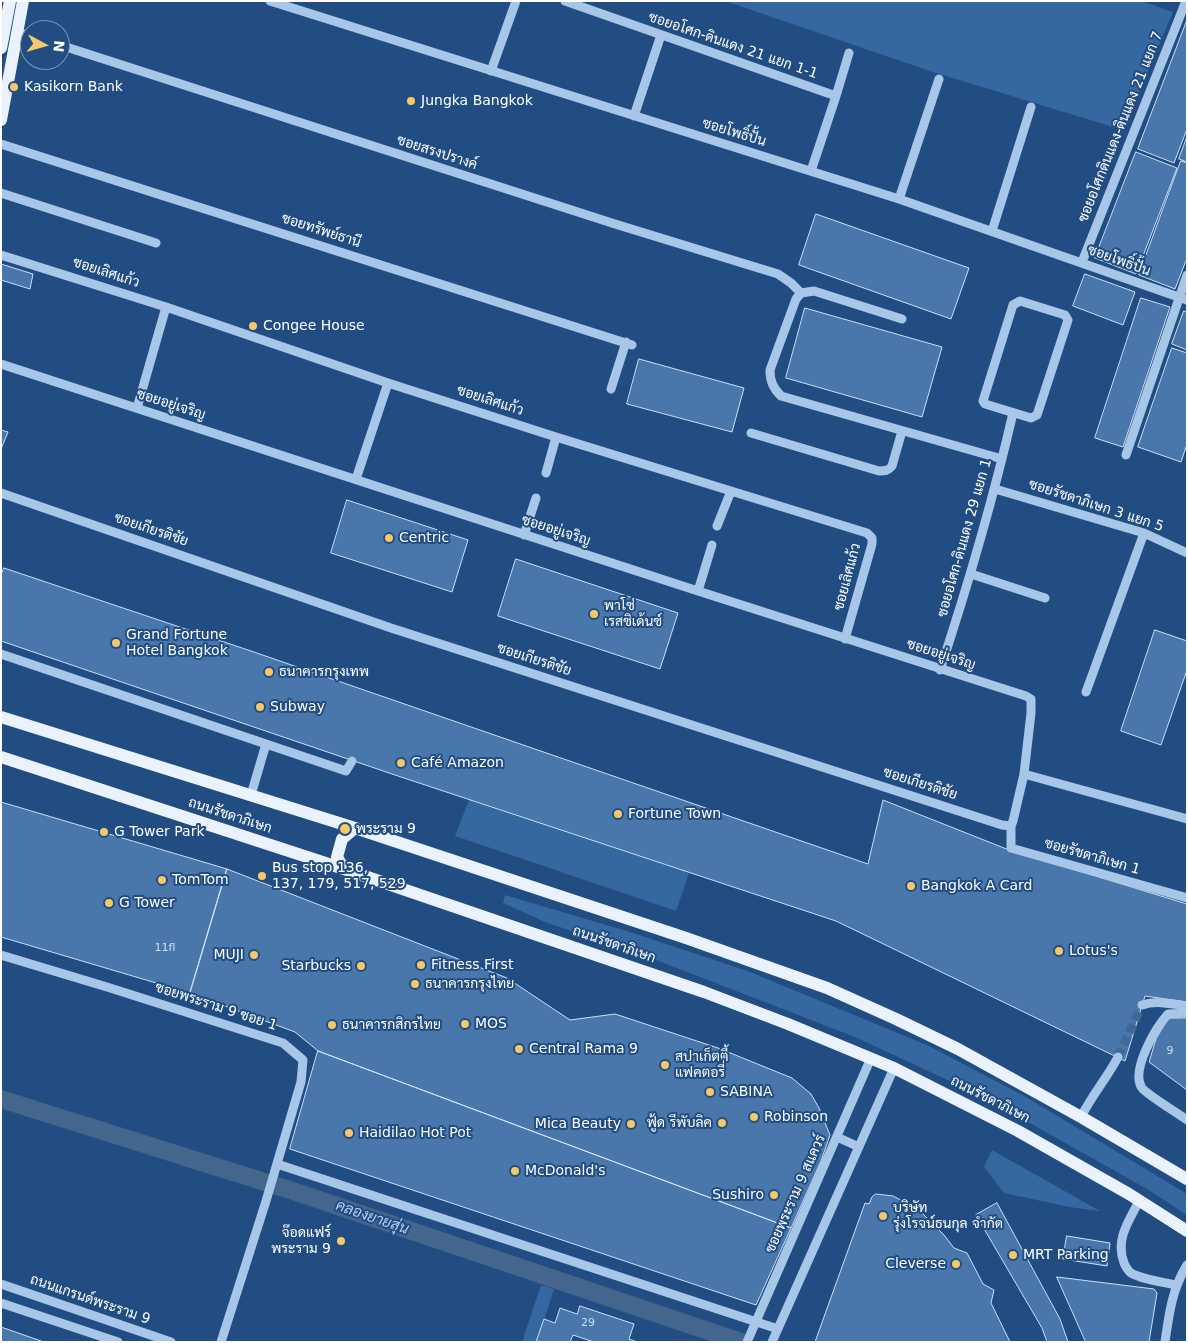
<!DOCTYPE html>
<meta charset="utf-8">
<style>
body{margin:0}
#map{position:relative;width:1188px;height:1343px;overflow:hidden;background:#214d82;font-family:"DejaVu Sans",sans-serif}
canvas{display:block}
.frame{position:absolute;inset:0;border:2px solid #fff;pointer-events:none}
.north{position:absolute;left:20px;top:20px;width:50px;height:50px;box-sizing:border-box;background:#214d82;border:1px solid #7a94b4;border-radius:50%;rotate:96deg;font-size:14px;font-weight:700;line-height:20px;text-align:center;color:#fff}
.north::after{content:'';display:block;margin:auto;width:18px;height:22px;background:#f5c969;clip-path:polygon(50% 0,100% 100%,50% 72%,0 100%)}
</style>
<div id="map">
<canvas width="1188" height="1343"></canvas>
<div class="frame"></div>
<div class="north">N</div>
</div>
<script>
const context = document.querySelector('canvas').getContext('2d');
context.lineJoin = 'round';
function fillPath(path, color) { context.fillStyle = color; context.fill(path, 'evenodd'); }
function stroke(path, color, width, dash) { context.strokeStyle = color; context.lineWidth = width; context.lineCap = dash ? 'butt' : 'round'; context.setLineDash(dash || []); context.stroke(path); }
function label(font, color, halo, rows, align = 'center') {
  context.font = font + ' "DejaVu Sans",Sarabun,sans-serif'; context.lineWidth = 4; context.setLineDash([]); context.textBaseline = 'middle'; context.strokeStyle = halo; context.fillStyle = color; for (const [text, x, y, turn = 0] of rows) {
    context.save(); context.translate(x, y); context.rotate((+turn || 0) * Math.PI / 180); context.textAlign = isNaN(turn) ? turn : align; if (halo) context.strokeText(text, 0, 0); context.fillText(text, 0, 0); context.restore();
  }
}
fillPath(new Path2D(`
 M 725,1 L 1141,1 L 1173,12 L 1123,130 L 933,72 Z
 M 469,800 L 689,873 L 676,911 L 455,836 Z
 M 505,895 L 633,933 L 750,972 L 929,1046 L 1026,1097 L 1187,1194 L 1187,1215 L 1147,1189 L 982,1096 L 855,1037 L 651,958 L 545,922 L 503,903 Z
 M 992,1150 L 1100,1211 L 1069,1207 L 1004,1193 L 984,1167 Z
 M 541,1285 L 554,1289 L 537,1342 L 522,1342 Z`), '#3567a0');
stroke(new Path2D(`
 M 1,1099 L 290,1190 L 741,1342`), '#45668c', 18);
const building = new Path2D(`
 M 1187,20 L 1187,129 L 1174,163 L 1138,149 Z
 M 1187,137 L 1187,162 L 1179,159 Z
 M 1136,152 L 1177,168 L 1136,274 L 1095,258 Z
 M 1181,161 L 1187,163 L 1187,258 L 1175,289 L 1139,275 Z
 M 816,214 L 969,268 L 951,319 L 799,265 Z
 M 1,264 L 33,274 L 30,289 L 1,280 Z
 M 1085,274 L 1135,292 L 1123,325 L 1073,306 Z
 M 1141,298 L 1170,307 L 1123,447 L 1095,438 Z
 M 805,308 L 942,347 L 922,417 L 786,378 Z
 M 1184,311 L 1187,312 L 1187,350 L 1172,344 Z
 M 1172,348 L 1187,353 L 1187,444 L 1181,462 L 1138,447 Z
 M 639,359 L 744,388 L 732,432 L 627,404 Z
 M 1,430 L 8,432 L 1,449 Z
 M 347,500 L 468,540 L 452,592 L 331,553 Z
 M 516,559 L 678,613 L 660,669 L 498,616 Z
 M 4,568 L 251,651 L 868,864 L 883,800 L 1004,848 L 1187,904 L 1187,1002 L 1145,996 L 1125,1061 L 836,921 L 395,775 L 1,641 L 1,575 Z
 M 1155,630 L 1187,641 L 1187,670 L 1161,745 L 1121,731 Z
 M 1,802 L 227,869 L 190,993 L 1,937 Z
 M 227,869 L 507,978 L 570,1020 L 615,1014 L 718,1048 L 792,1078 L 811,1094 L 819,1108 L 830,1135 L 821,1161 L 791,1228 L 318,1051 L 295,1032 L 190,993 Z
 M 1169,1018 L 1187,1018 L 1187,1090 L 1149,1062 L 1156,1039 Z
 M 318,1051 L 791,1228 L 756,1305 L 290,1149 Z
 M 876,1194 L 893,1196 L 918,1209 L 944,1235 L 954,1248 L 967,1253 L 983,1284 L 994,1290 L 991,1303 L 1010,1342 L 815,1342 L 865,1203 L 869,1204 L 872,1197 Z
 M 997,1203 L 1060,1319 L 1068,1342 L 1047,1342 L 1042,1328 L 976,1215 Z
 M 1067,1236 L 1110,1243 L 1107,1266 L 1063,1259 Z
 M 1057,1277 L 1154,1289 L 1157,1293 L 1149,1342 L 1086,1342 Z
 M 580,1306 L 634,1324 L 629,1339 L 637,1342 L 594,1342 L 573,1335 L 570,1342 L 536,1342 L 544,1319 L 555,1323 L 560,1308 L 577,1314 Z
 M 1,1327 L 44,1342 L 1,1342 Z`);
fillPath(building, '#4a77ab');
stroke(building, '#cbe0f6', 1);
stroke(new Path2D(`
 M 1118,1057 L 1142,1005`), '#426895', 9, [9, 4.5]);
stroke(new Path2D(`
 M 270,1 L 899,199 L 1187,300
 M 565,1 L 836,96
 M 17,32 L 30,36
 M 60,45 L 615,224 L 778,274 L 791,283 L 801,293
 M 491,71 L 516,1
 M 634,116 L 661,35
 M 1,144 L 632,345
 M 811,171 L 836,96 L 849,53
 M 1,193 L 156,243
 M 899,199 L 939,79
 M 992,231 L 1031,107
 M 1,255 L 166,307 L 388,383 L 556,437 L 867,533 L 872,538 L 872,544 L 845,639
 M 1082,262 L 1186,1
 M 1020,301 L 1065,315 L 1068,320 L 1037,415 L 1031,418 L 985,404 L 983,401 L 1013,305 Z
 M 902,319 L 814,291 L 801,293 L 796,299 L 770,370 C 770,381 773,388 781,396 L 1002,459
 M 1,364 L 698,591 L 1026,696 L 1031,699 L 1031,713 L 1024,774 L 1013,821 L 1011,826 L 1002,825 L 391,628 L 1,493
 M 611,389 L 626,342
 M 137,408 L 166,307
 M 751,433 L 879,471 C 885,471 888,471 892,466 L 902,431
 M 1126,455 L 1187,275
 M 546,473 L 556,437
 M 356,479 L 388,383
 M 995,489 L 1144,533 L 1187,553
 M 717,526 L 731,491
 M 524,535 L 536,498
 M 971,574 L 1045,598
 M 698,591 L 712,545
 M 1,654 L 266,744
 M 940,670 C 968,585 993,500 1013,413
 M 1086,692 L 1144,533
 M 1024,774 L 1187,819
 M 251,795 L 266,744 L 346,771 L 352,761
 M 1011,826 L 1011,848 L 1187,898
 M 1,955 L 107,987 L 283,1043 L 303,1060 L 301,1082 L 266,1201 L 221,1342
 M 1142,1005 C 1157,1000 1172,1004 1187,1006
 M 1187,1013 L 1168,1014 C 1156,1027 1130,1071 1142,1088 C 1146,1094 1179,1114 1187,1120
 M 1081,1117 C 1092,1095 1107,1078 1118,1057
 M 837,1137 L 859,1147
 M 277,1164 L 778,1329
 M 1139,1201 C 1129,1221 1115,1239 1124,1263 C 1127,1270 1130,1274 1138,1276 C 1150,1281 1164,1282 1176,1285
 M 1,1284 L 171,1342
 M 1,1303 L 118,1342
 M 747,1342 L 871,1058
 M 772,1342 L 894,1068
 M 1165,1342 C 1169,1314 1172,1289 1187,1265`), '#a8c6e8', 9);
stroke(new Path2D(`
 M 1,48 L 10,1
 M 1,120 L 23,1
 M 1,717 L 355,828 L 686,938 L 827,988 L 896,1019 L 958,1049 L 1081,1117 L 1187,1179
 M 1,757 L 344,869 L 704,992 L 788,1024 L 894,1068 L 1018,1131 L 1129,1194 L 1187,1231
 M 344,869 L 337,857 L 342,839 L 355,828`), '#eaf2fe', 12);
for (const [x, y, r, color] of [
 [14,87,5,"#f5c969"],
 [411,101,5,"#f5c969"],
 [253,326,5,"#f5c969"],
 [389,538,5,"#f5c969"],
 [594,614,5,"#f5c969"],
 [116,643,5,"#f5c969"],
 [269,672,5,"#f5c969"],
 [260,707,5,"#f5c969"],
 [401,763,5,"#f5c969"],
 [618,814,5,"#f5c969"],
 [345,829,6,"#f5c969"],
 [104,832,5,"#f5c969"],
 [262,876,5,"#f5c969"],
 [162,880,5,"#f5c969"],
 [911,886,5,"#f5c969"],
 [109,903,5,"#f5c969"],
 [1059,951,5,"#f5c969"],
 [254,955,5,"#f5c969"],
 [421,965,5,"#f5c969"],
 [361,966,5,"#f5c969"],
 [415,984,5,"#f5c969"],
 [465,1024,5,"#f5c969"],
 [332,1025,5,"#f5c969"],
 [519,1049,5,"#f5c969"],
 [665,1065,5,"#f5c969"],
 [710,1092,5,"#f5c969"],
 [754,1117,5,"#f5c969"],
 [722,1123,5,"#f5c969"],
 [631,1124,5,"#f5c969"],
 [349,1133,5,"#f5c969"],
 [515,1171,5,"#f5c969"],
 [774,1195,5,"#f5c969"],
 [883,1216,5,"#f5c969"],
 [341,1241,5,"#f5c969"],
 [1013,1255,5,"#f5c969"],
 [956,1264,5,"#f5c969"]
]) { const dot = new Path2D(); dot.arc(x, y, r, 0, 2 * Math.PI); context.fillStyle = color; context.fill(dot); stroke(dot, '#214d82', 2); }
label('11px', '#d2ddea', null, [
 ["11fl",165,948],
 ["9",1170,1051],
 ["29",588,1323]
]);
label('14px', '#fff', '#214d82', [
 ["ซอยอโศก-ดินแดง 21 แยก 1-1",733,46,19],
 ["ซอยอโศกดินแดง-ดินแดง 21 แยก 7",1121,127,-68],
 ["ซอยโพธิ์ปั้น",734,133,17],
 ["ซอยสรงปรางค์",437,153,18],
 ["ซอยทรัพย์ธานี",321,231,18],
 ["ซอยโพธิ์ปั้น",1119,261,20],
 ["ซอยเลิศแก้ว",106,273,18],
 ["ซอยเลิศแก้ว",490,401,18],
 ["ซอยอยู่เจริญ",171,405,18],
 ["ซอยรัชดาภิเษก 3 แยก 5",1096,506,18],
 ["ซอยเกียรติชัย",151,530,19],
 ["ซอยอยู่เจริญ",556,531,18],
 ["ซอยอโศก-ดินแดง 29 แยก 1",965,538,-74],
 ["ซอยเลิศแก้ว",848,577,-75],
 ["ซอยอยู่เจริญ",941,655,18],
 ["ซอยเกียรติชัย",534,660,18],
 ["ซอยเกียรติชัย",920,784,18],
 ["ถนนรัชดาภิเษก",230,816,18],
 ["ซอยรัชดาภิเษก 1",1092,857,16],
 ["ถนนรัชดาภิเษก",614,945,19],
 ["ซอยพระราม 9 ซอย 1",216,1007,18],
 ["ถนนรัชดาภิเษก",990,1100,27],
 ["ซอยพระราม 9 สแควร์",796,1194,-66],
 ["ถนนแกรนด์พระราม 9",90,1300,19]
]);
label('14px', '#fff', '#214d82', [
 ["Kasikorn Bank",24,87],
 ["Jungka Bangkok",421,101],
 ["Congee House",263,326],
 ["Centric",399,538],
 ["พาโซ่",604,606],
 ["เรสซิเด้นซ์",604,622],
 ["Grand Fortune",126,635],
 ["Hotel Bangkok",126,651],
 ["ธนาคารกรุงเทพ",279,672],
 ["Subway",270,707],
 ["Café Amazon",411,763],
 ["Fortune Town",628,814],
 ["พระราม 9",356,829],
 ["G Tower Park",114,832],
 ["Bus stop 136,",272,868],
 ["137, 179, 517, 529",272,884],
 ["TomTom",172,880],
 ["Bangkok A Card",921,886],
 ["G Tower",119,903],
 ["Lotus's",1069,951],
 ["MUJI",244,955,"right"],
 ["Fitness First",431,965],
 ["Starbucks",351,966,"right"],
 ["ธนาคารกรุงไทย",425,984],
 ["MOS",475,1024],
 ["ธนาคารกสิกรไทย",342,1025],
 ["Central Rama 9",529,1049],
 ["สปาเก็ตตี้",675,1057],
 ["แฟคตอรี่",675,1073],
 ["SABINA",720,1092],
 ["Robinson",764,1117],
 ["ฟู้ด รีพับลิค",712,1123,"right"],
 ["Mica Beauty",621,1124,"right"],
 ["Haidilao Hot Pot",359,1133],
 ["McDonald's",525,1171],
 ["Sushiro",764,1195,"right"],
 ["บริษัท",893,1208],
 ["รุ่งโรจน์ธนกุล จำกัด",893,1224],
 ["จ๊อดแฟร์",331,1233,"right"],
 ["พระราม 9",331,1249,"right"],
 ["MRT Parking",1023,1255],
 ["Cleverse",946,1264,"right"]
], 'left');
label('italic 15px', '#b3d0f0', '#214d82', [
 ["คลองยายสุ่น",372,1218,19]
]);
</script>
